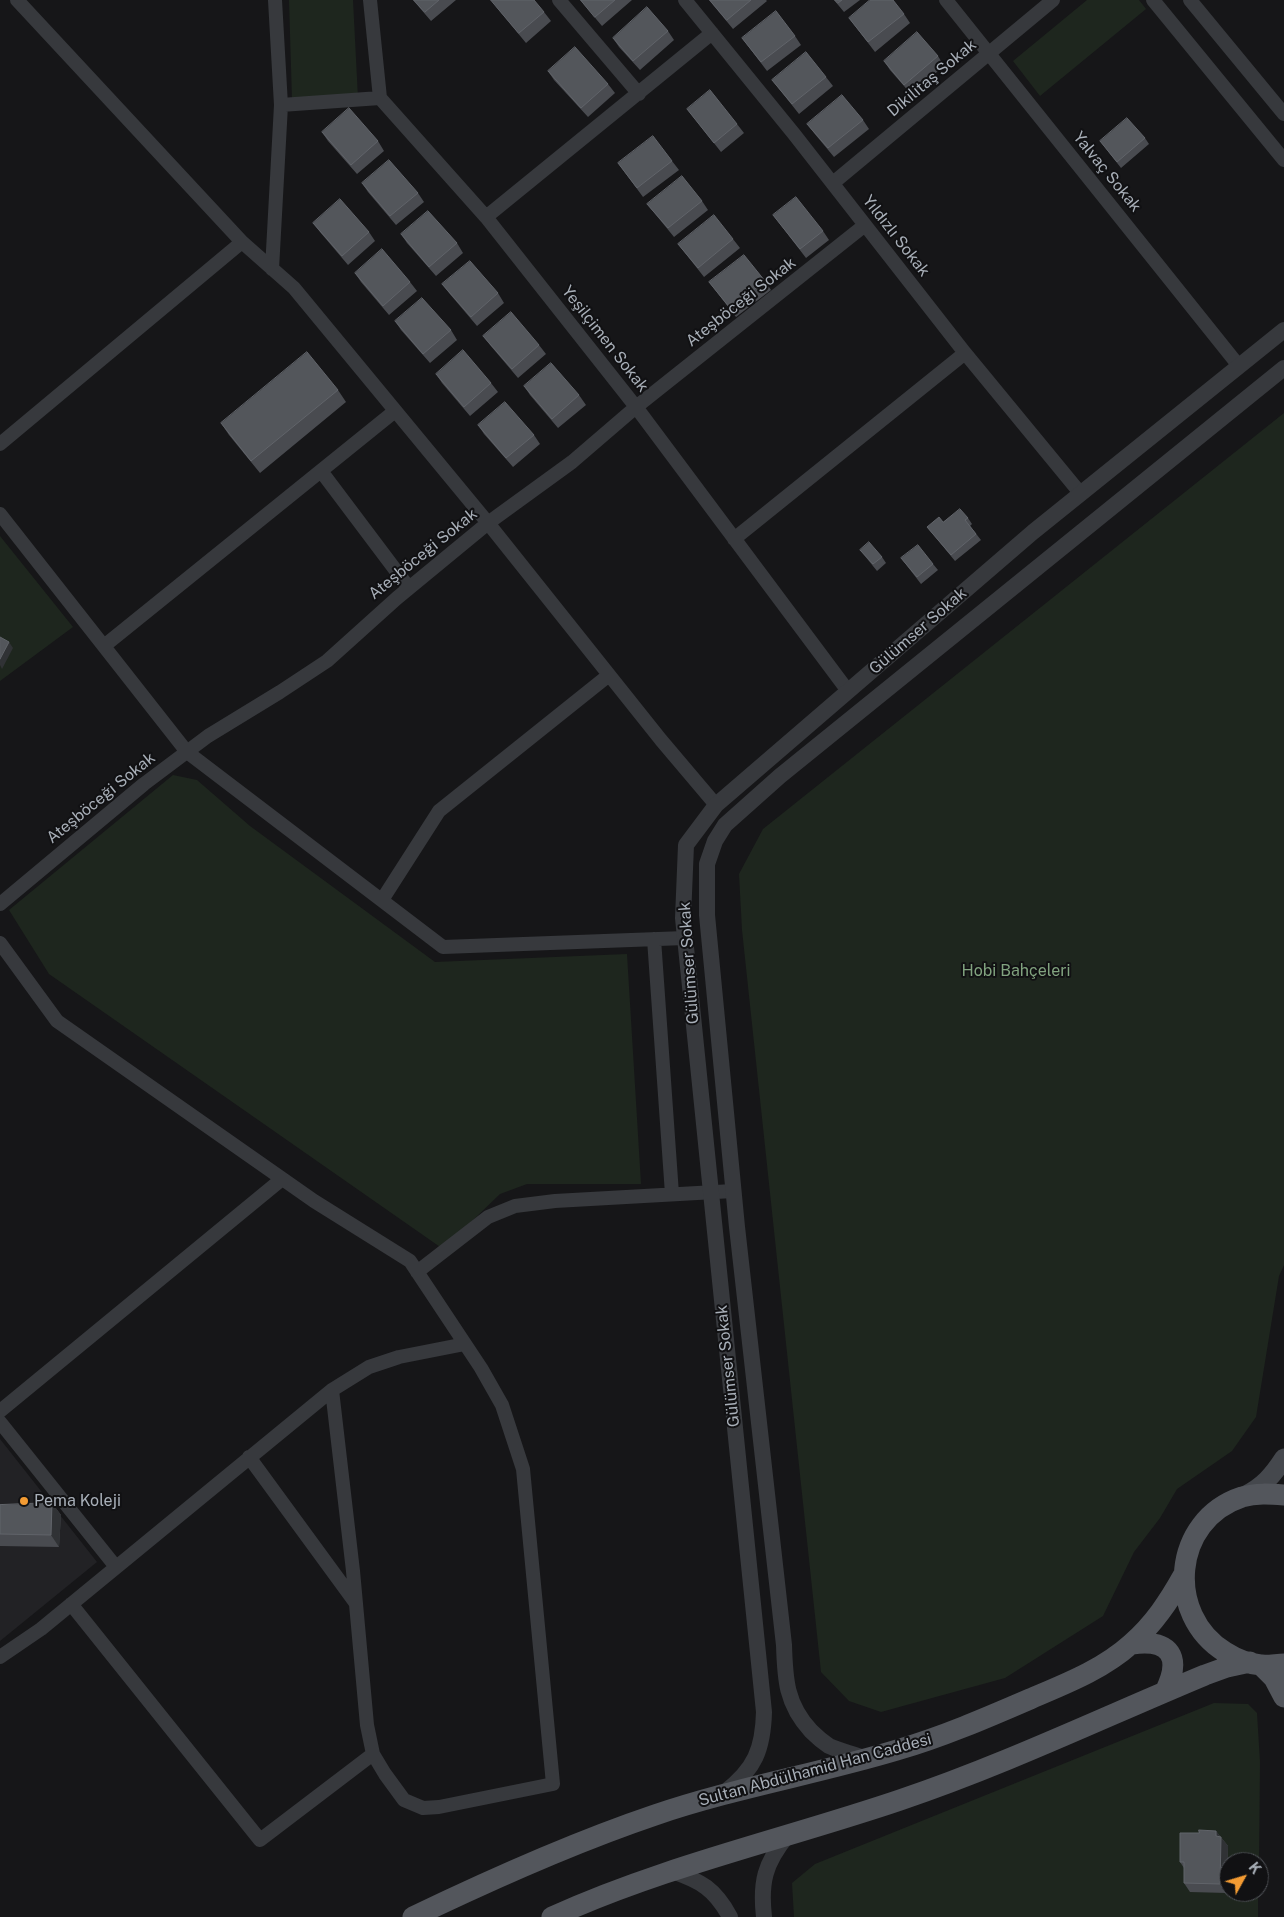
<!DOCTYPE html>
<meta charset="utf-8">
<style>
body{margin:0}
#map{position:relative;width:1284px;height:1917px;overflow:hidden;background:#161618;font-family:"Public Sans",sans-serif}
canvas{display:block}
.north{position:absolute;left:1219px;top:1852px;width:50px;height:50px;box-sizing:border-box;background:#111113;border:1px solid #4d5055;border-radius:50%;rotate:51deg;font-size:14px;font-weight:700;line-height:20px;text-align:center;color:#a8afb8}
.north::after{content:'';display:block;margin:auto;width:18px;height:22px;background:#f39b33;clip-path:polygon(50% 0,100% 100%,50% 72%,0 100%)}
</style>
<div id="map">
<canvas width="1284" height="1917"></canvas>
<div class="north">K</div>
</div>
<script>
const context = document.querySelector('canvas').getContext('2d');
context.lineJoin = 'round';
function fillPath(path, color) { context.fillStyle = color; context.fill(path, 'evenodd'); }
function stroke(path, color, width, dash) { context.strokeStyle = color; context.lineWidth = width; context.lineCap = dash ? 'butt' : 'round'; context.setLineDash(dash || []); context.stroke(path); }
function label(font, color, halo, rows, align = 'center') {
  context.font = font + ' "Public Sans",sans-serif'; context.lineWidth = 4; context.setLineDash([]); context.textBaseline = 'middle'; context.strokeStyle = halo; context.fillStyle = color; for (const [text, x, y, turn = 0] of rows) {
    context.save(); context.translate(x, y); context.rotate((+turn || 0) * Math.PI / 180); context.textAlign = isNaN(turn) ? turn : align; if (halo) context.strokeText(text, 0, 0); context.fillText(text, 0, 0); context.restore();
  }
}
fillPath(new Path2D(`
 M 0,1439 L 97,1562 L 0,1641 Z`), '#222225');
fillPath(new Path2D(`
 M 289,0 L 353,0 L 358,98 L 292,100 Z
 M 1087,0 L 1139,0 L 1146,9 L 1040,96 L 1013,61 Z
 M 1284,413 L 1284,1265 L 1279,1276 L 1256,1417 L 1232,1451 L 1177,1489 L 1160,1518 L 1134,1552 L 1103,1616 L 1005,1678 L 881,1712 L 849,1701 L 821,1672 L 742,930 L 739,874 L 763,829 Z
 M 0,536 L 73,627 L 0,681 Z
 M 173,775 L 197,780 L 250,826 L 435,962 L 627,954 L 641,1184 L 527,1184 L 500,1194 L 443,1249 L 49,974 L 9,910 Z
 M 1214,1703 L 1248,1704 L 1257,1713 L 1260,1762 L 1259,1862 L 1229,1862 L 1229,1892 L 1258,1892 L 1258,1917 L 794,1917 L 792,1883 L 815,1864 Z`), '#1e261e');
stroke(new Path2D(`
 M 17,0 L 242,242 L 294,288 L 488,523 L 661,740 L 716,805
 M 370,0 L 380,98 L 486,217 L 636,407 L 848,691
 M 559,0 L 639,94
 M 685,0 L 794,134 L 965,353 L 1081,494
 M 946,0 L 1239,366
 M 1153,0 L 1284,160
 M 1190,0 L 1284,114
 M 281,105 L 380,98
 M 833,183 L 1053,0
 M 486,217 L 712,33
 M 272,269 L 281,105 L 275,0
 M 0,444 L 242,242
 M 321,471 L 409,588
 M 0,514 L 187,752 L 443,947 L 685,938
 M 734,539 L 965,353
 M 104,646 L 395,411
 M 382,900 L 439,811 L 609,675
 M 0,904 L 144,784 L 208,736 L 280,692 L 327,661 L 397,598 L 488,523 L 572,462 L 636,407 L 865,225
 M 654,939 L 672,1194
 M 0,943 L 57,1021 L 314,1201 L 410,1261 L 481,1368 L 502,1405 L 523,1469 L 553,1784 L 439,1807 L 423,1808 L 404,1800 L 385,1774 L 373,1754 L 367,1725 L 353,1571 L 332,1390
 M 417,1272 L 488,1217 L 515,1206 L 555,1201 L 733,1191
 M 0,1411 L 282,1179
 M 0,1422 L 116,1567
 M 249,1457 L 355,1602
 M 71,1604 L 260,1840 L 373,1754
 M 0,1657 L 41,1629 L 332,1390 L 369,1367 L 399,1357 L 465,1344`), '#37393d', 14);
stroke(new Path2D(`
 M 866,1759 C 854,1754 840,1751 829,1746 C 823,1742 816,1736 811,1731 C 786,1704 785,1679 784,1645 L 737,1227 L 707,915 L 707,864 L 715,841 L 725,825 L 780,776 L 1284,368
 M 725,1792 C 755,1769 763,1749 764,1712 L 683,918 L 686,845 L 716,805 L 1033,532 L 1284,330
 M 672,1871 C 701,1881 715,1889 730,1917
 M 764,1917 C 760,1882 765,1863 787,1836`), '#37393d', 16);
stroke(new Path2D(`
 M 1244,1496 C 1263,1487 1273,1475 1284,1458`), '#45484d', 19);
stroke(new Path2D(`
 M 1284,1495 C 1270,1494 1256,1493 1242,1497 C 1172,1520 1165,1615 1225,1652 C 1236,1659 1249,1664 1261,1665 C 1268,1666 1277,1664 1284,1664
 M 1132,1644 C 1171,1639 1182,1657 1165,1692
 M 1261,1665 L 1274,1678 L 1284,1697
 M 413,1917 C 492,1879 572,1843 655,1815 C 734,1788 817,1774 897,1750 C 942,1737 986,1718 1030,1699 C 1065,1684 1102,1670 1131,1644 C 1154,1624 1169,1601 1183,1576
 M 552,1917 C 664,1866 785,1839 900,1800 C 1004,1765 1104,1717 1205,1675 L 1227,1667 L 1250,1662`), '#53565c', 21);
fillPath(new Path2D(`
 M 413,0 L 456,0 L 431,21 Z
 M 491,0 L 544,12 L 551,21 L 526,43 L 497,8 Z
 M 580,0 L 632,0 L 602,26 Z
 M 709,0 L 766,0 L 767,1 L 733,29 Z
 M 834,0 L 860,0 L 844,12 Z
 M 904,14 L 910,23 L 875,52 L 849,18 Z
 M 668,31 L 674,40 L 640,70 L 619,47 L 613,38 Z
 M 795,36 L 801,45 L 767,71 L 742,38 Z
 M 938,56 L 944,66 L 911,94 L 890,70 L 884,61 Z
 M 548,71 L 608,84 L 615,93 L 588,117 L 554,80 Z
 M 826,77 L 833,86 L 799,114 L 772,80 Z
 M 687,109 L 737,124 L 744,133 L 721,152 Z
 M 863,120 L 869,129 L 834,157 L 814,133 L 807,124 Z
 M 322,132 L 378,141 L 384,151 L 357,174 L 328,141 Z
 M 1145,138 L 1149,144 L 1121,168 L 1100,141 Z
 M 672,161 L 679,170 L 643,197 L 618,163 Z
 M 362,183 L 418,193 L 424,202 L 396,225 L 368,192 Z
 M 702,201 L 708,210 L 674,237 L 647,204 Z
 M 773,215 L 823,231 L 829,240 L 806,258 Z
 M 313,223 L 369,232 L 375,241 L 348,265 L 320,232 Z
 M 401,234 L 457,243 L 463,253 L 436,276 L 407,243 Z
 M 733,239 L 740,248 L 704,277 L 678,244 Z
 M 355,273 L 410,282 L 417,291 L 389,315 L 361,282 Z
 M 765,281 L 771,290 L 736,317 L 709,282 Z
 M 442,284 L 498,293 L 504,303 L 477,326 L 449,293 Z
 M 395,321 L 451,330 L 457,340 L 430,363 L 401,330 Z
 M 483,336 L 539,345 L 546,354 L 518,378 L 490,345 Z
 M 436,374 L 491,383 L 498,392 L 470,416 L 442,383 Z
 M 524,386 L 579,395 L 586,405 L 558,428 L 530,395 Z
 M 338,390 L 346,402 L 260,473 L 229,435 L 221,423 Z
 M 478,425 L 534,435 L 540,444 L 513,467 L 484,434 Z
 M 968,518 L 972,524 L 970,526 L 981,540 L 955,561 L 927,527 L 943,522 Z
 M 860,550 L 882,557 L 886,563 L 877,571 Z
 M 901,558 L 933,564 L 938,570 L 921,584 Z
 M 52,1503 L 61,1515 L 59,1547 L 0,1546 L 0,1506 Z
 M 1216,1831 L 1228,1846 L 1227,1893 L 1190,1892 L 1184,1883 L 1184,1868 L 1180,1862 L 1199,1833 Z`), '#494b50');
fillPath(new Path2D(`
 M 9,642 L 13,648 L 2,669 L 0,665 L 0,659 Z
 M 52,1503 L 61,1515 L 59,1547 L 51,1535 Z
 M 1216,1831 L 1228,1846 L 1227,1893 L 1220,1884 Z`), '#303235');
const building = new Path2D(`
 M 414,0 L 439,0 L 425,12 Z
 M 491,0 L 534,0 L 544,12 L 519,33 Z
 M 581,0 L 615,0 L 595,17 Z
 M 710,0 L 751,0 L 727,20 Z
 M 835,0 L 842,0 L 838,3 Z
 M 870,0 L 893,0 L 904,14 L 868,42 L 849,18 Z
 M 647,7 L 668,31 L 633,61 L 613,38 Z
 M 776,11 L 795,36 L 761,62 L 742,38 Z
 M 917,32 L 938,56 L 904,85 L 884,61 Z
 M 575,47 L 608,84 L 581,108 L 548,71 Z
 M 806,52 L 826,77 L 792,104 L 772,80 Z
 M 710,90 L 737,124 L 714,143 L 687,109 Z
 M 842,95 L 863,120 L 828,148 L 807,124 Z
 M 349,108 L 378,141 L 351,165 L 322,132 Z
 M 1127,118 L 1145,138 L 1117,162 L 1100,141 Z
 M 653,136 L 672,161 L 637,188 L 618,163 Z
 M 389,160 L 418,193 L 390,216 L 362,183 Z
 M 682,176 L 702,201 L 668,228 L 647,204 Z
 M 796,197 L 823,231 L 800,249 L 773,215 Z
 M 340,199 L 369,232 L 342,256 L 313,223 Z
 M 428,211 L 457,243 L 429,267 L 401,234 Z
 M 714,215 L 733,239 L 698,268 L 678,244 Z
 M 382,249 L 410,282 L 383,306 L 355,273 Z
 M 744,255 L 765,281 L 730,308 L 709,282 Z
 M 470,261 L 498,293 L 471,317 L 442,284 Z
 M 422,298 L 451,330 L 423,354 L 395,321 Z
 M 511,312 L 539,345 L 512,369 L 483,336 Z
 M 463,350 L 491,383 L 464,407 L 436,374 Z
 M 307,352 L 338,390 L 251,461 L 221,423 Z
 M 551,363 L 579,395 L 552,419 L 524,386 Z
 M 505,402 L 534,435 L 506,458 L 478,425 Z
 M 960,509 L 968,518 L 965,520 L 976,534 L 951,555 L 927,527 L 939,517 L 943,522 Z
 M 869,542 L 882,557 L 873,564 L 860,550 Z
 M 918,545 L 933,564 L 917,577 L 901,558 Z
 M 0,637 L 9,642 L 0,659 Z
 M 52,1503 L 51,1535 L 0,1534 L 0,1505 Z
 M 1199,1830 L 1216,1831 L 1216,1836 L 1221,1837 L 1220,1884 L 1184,1883 L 1184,1862 L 1180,1862 L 1180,1833 L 1199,1833 Z`);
fillPath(building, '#53565b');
stroke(building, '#61646a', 1);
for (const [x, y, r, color] of [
 [24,1501,5,"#f39b33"]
]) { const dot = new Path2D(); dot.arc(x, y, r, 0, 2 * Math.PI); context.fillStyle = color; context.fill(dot); stroke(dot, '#111113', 2); }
label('16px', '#a8afb8', '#111113', [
 ["Dikilitaş Sokak",932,78,-40],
 ["Yalvaç Sokak",1107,172,51],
 ["Yıldızlı Sokak",896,236,52],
 ["Ateşböceği Sokak",741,302,-38],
 ["Yeşilçimen Sokak",605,339,52],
 ["Ateşböceği Sokak",423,554,-39],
 ["Gülümser Sokak",918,631,-41],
 ["Ateşböceği Sokak",101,798,-39],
 ["Gülümser Sokak",689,963,-94],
 ["Gülümser Sokak",728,1366,-96],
 ["Sultan Abdülhamid Han Caddesi",815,1770,-15]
]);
label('16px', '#81a37f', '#111113', [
 ["Hobi Bahçeleri",1016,971]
]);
label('16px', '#a8afb8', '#111113', [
 ["Pema Koleji",34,1501]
], 'left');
</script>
